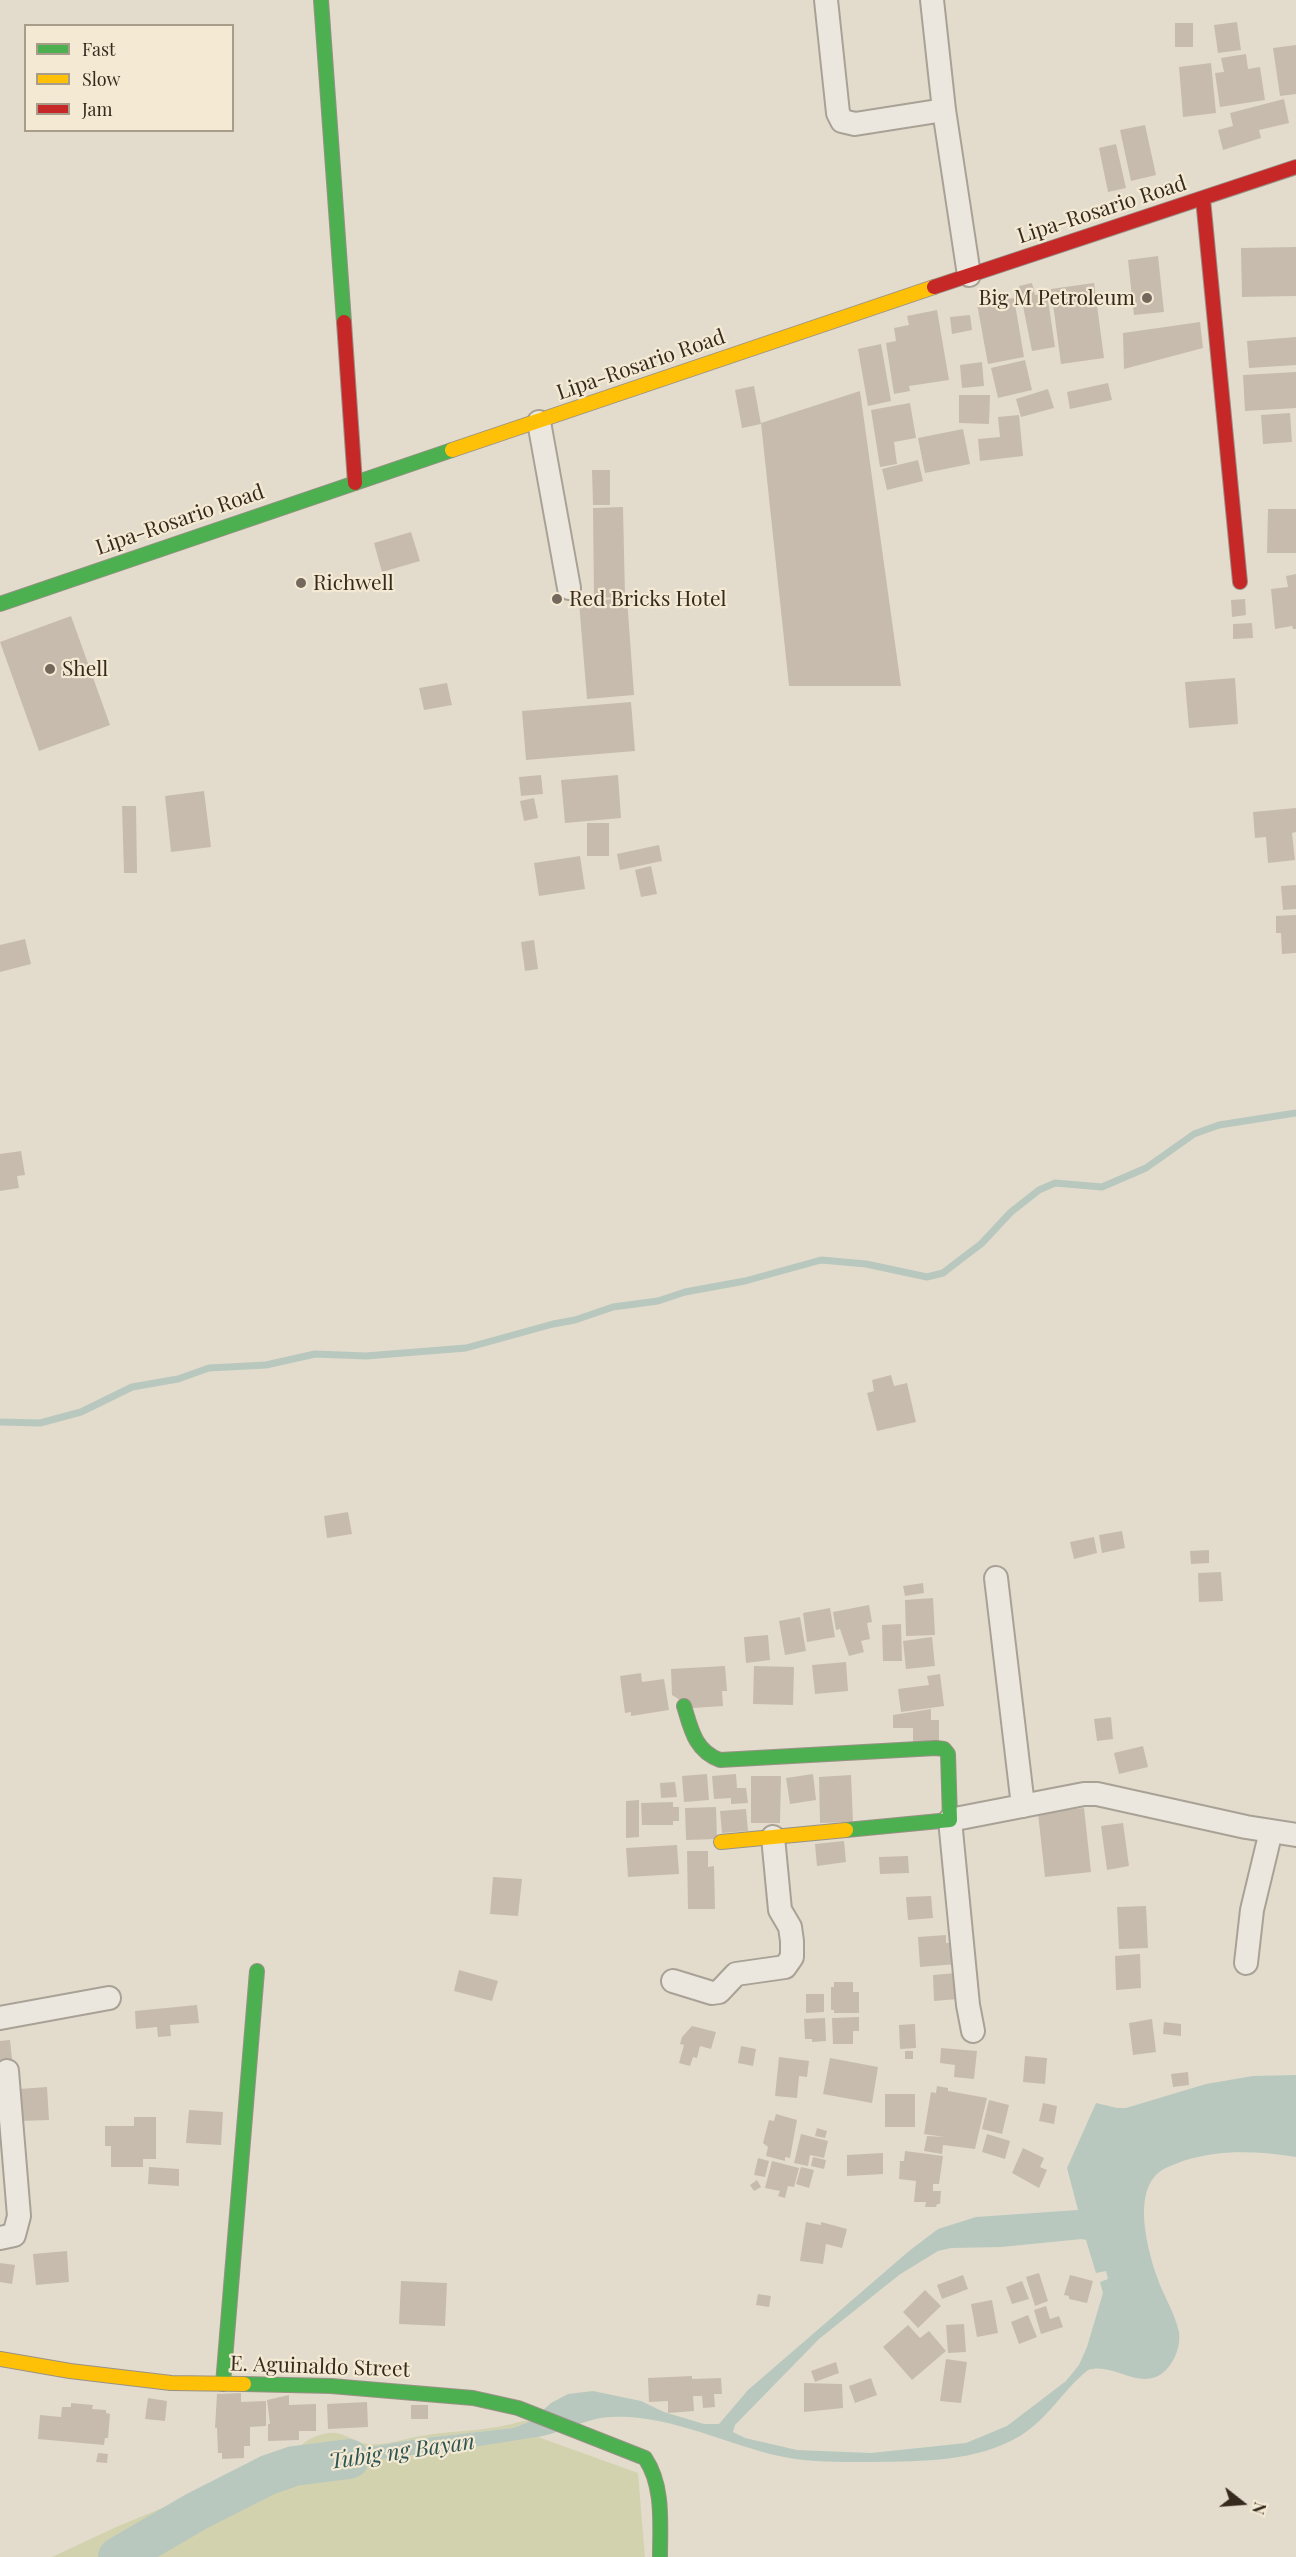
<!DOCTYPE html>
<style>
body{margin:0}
#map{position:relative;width:1296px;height:2557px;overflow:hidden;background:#e3dccc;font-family:"Playfair Display",serif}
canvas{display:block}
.legend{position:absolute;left:24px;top:24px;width:210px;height:108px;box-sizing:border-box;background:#f4ead3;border:2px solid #a89d8b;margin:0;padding:8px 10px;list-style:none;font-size:18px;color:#362a1e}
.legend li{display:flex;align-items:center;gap:12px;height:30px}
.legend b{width:30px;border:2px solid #a89d8b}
.north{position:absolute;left:1212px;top:2473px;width:60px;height:60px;-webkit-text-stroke:4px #f4ead3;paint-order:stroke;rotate:107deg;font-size:16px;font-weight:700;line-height:24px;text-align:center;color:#362a1e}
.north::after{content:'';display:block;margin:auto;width:21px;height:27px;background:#362a1e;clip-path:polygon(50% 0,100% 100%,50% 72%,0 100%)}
</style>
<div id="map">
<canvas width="1296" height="2557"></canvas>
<ul class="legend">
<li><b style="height:8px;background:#4caf50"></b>Fast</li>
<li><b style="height:8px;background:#ffc107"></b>Slow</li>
<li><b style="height:8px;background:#c62828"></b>Jam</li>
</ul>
<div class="north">N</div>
</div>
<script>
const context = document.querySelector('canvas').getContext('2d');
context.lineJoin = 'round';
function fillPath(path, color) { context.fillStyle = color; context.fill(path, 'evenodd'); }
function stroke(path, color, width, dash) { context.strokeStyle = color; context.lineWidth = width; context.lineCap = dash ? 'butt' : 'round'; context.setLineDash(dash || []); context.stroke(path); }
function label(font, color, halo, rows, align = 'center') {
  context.font = font + ' "Playfair Display",serif'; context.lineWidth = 4.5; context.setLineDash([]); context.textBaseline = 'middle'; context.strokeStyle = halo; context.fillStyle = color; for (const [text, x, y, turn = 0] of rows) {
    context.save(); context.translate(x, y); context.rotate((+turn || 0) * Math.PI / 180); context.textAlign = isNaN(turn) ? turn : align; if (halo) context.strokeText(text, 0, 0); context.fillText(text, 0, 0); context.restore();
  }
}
fillPath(new Path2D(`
 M 523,2421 L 531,2421 L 513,2428 L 424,2438 L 332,2453 L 296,2466 L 437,2454 L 492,2442 L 538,2437 L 638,2473 L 645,2557 L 52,2557 L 116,2527 L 284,2458 L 292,2458 C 301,2442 311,2436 329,2433 C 344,2431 354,2443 368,2444 C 387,2446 409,2437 427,2435 C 461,2430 490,2431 523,2421 Z`), '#d2d2af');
fillPath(new Path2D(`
 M 1296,2075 L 1296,2157 C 1258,2151 1220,2149 1183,2161 C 1173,2165 1162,2168 1155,2176 C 1134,2199 1148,2251 1157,2277 C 1163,2295 1175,2313 1179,2332 C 1181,2345 1175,2361 1166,2370 C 1142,2394 1114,2361 1088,2370 C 1064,2389 1047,2420 1020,2436 C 976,2462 923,2461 874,2462 C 842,2462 810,2463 779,2456 C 724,2444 669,2414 611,2417 C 585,2418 563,2433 537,2437 C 456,2450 376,2462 294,2466 L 332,2453 L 424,2438 L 513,2428 L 531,2421 L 551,2403 L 568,2394 L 593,2391 L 641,2401 L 664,2412 L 704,2424 L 719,2424 L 748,2390 L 909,2251 L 938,2229 L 976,2217 L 1078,2210 L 1067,2168 L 1096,2103 L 1117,2108 L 1126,2108 L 1206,2084 L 1253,2076 ZM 1082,2239 L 1086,2240 L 1096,2273 L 1106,2271 L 1108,2279 L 1100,2282 L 1103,2293 L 1087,2347 L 1079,2365 L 1066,2381 L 1007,2426 L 966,2443 L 871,2453 L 797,2450 L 745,2438 L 733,2432 L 735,2425 L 819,2339 L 899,2275 L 938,2251 L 951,2248 L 1001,2247 Z`), '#b8c8be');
stroke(new Path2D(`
 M 0,1422 L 40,1423 L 81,1412 L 132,1387 L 178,1379 L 209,1368 L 266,1365 L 315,1354 L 366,1356 L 466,1348 L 553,1324 L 575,1320 L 613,1307 L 658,1301 L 685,1292 L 745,1281 L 821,1260 L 866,1264 L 927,1277 L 943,1273 L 965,1256 L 981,1244 L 1011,1212 L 1039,1190 L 1055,1183 L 1102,1187 L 1146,1168 L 1194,1134 L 1219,1125 L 1296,1113`), '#b8c8be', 7);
stroke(new Path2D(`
 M 118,2557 L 197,2511 L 268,2475 L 294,2466 L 349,2459`), '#b8c8be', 40);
fillPath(new Path2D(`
 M 1237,22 L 1241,50 L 1218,53 L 1214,25 Z
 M 1175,23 L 1193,23 L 1193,47 L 1175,47 Z
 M 1296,45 L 1296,94 L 1280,96 L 1273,48 Z
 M 1246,54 L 1248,69 L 1260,67 L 1265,100 L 1220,107 L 1215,73 L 1224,72 L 1221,58 Z
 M 1211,63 L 1216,113 L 1183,117 L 1179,67 Z
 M 1284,99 L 1289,123 L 1259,130 L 1261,138 L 1223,150 L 1218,130 L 1233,126 L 1230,113 Z
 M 1145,125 L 1156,175 L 1131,181 L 1120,130 Z
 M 1116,144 L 1126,188 L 1108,192 L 1099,148 Z
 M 1296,247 L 1296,296 L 1242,297 L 1241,248 Z
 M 1158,256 L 1164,312 L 1134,315 L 1128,260 Z
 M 1032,283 L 1035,295 L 1047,293 L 1055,347 L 1032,351 L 1019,286 Z
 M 1094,283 L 1104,358 L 1061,364 L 1051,289 Z
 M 1014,298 L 1024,357 L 988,364 L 977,304 Z
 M 937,310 L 949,380 L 909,386 L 910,391 L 894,394 L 886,343 L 896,341 L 894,328 L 909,325 L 907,316 Z
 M 970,315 L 972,330 L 952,334 L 950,317 Z
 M 1200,322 L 1203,348 L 1124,369 L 1123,333 Z
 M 1296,337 L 1296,365 L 1249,368 L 1247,341 Z
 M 881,344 L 891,401 L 868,406 L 858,349 Z
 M 1025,360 L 1032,390 L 998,398 L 991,368 Z
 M 982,362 L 984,386 L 962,388 L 960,365 Z
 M 1296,372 L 1296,408 L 1245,411 L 1243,375 Z
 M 1108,383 L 1112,400 L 1070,409 L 1067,392 Z
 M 754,386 L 761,424 L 742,428 L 735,390 Z
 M 1048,389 L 1054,408 L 1021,417 L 1016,399 Z
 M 860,391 L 901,686 L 789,686 L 761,423 Z
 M 959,395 L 990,395 L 989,424 L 959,423 Z
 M 910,403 L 916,438 L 894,442 L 897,464 L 880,467 L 871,410 Z
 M 1290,413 L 1292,442 L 1263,444 L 1261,415 Z
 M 1019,415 L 1023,456 L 980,461 L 978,439 L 1000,437 L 998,417 Z
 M 963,429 L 970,464 L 925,473 L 918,438 Z
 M 918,460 L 923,481 L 887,490 L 882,469 Z
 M 592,470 L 610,470 L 610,505 L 593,505 Z
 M 623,507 L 625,597 L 594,598 L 593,508 Z
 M 1268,509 L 1296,509 L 1296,553 L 1267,553 Z
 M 411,532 L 420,561 L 382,572 L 374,543 Z
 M 1296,574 L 1296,629 L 1293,629 L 1292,626 L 1275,629 L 1271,589 L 1288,587 L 1286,576 Z
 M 627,598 L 634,695 L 587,699 L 579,602 Z
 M 1245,599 L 1246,615 L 1232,617 L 1231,600 Z
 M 71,616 L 110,725 L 39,751 L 0,642 Z
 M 1252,623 L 1253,638 L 1233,639 L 1233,624 Z
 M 1235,678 L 1238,724 L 1189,728 L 1185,682 Z
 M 447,683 L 452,705 L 424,710 L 419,688 Z
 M 631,702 L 635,751 L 526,760 L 522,711 Z
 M 541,775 L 543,794 L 521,796 L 519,777 Z
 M 618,775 L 621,818 L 565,823 L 561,780 Z
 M 204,791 L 211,847 L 171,852 L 165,796 Z
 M 534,798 L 538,818 L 524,821 L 520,801 Z
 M 122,806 L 136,806 L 137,873 L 124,873 Z
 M 1296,808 L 1296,832 L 1292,833 L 1295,860 L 1268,863 L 1266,837 L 1255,838 L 1253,812 Z
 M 587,823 L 609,823 L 609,856 L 587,856 Z
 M 659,845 L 662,861 L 620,870 L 617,854 Z
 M 580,856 L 585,889 L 539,896 L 534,863 Z
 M 651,866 L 657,894 L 641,897 L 635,870 Z
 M 1296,885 L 1296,909 L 1283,910 L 1281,886 Z
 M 1296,915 L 1296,953 L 1282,954 L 1281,933 L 1276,933 L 1276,916 Z
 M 25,939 L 31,964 L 0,972 L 0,945 Z
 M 534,940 L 538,969 L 525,971 L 521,942 Z
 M 21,1151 L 25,1175 L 17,1176 L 19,1188 L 0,1191 L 0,1154 Z
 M 891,1375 L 894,1386 L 907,1383 L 916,1422 L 877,1431 L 867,1393 L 874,1391 L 872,1380 Z
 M 348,1512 L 352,1534 L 327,1538 L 324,1516 Z
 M 1122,1531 L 1125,1548 L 1102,1553 L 1099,1535 Z
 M 1094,1537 L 1097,1553 L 1074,1559 L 1070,1542 Z
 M 1209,1550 L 1209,1563 L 1191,1564 L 1190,1551 Z
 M 1221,1572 L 1223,1601 L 1199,1602 L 1198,1573 Z
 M 923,1583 L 924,1593 L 905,1596 L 903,1586 Z
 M 933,1598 L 935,1635 L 906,1636 L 905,1600 Z
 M 869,1605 L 872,1622 L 867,1623 L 870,1639 L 861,1641 L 864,1652 L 849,1656 L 840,1629 L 836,1630 L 833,1612 Z
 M 830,1608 L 835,1637 L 807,1642 L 803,1613 Z
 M 800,1617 L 806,1651 L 785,1655 L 779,1621 Z
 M 901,1624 L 902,1661 L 883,1661 L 882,1625 Z
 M 768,1635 L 770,1660 L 746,1663 L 744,1637 Z
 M 932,1637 L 935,1666 L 906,1669 L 903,1641 Z
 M 846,1662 L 848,1691 L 815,1694 L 812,1665 Z
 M 725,1666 L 727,1691 L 722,1691 L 723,1706 L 693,1708 L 672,1695 L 671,1669 Z
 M 754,1666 L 794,1667 L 793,1705 L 753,1704 Z
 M 641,1673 L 642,1682 L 664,1679 L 669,1710 L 631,1716 L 631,1712 L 625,1713 L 620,1676 Z
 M 940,1674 L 944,1706 L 901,1712 L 898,1689 L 929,1685 L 927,1676 Z
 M 931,1709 L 931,1720 L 939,1720 L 939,1743 L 913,1744 L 913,1728 L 893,1728 L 893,1715 Z
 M 1111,1717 L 1113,1739 L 1097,1741 L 1094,1719 Z
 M 1143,1746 L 1148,1767 L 1119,1774 L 1114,1753 Z
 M 707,1774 L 709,1800 L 684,1802 L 682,1776 Z
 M 736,1774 L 737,1788 L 746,1788 L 748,1803 L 731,1804 L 731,1798 L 714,1799 L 712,1776 Z
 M 813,1774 L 816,1800 L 790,1804 L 786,1778 Z
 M 851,1775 L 853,1822 L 820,1823 L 819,1777 Z
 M 751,1776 L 781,1776 L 780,1823 L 751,1823 Z
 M 675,1782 L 677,1797 L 661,1798 L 660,1783 Z
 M 639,1800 L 639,1837 L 626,1838 L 626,1801 Z
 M 673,1802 L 673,1807 L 679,1807 L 679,1821 L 673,1821 L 673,1825 L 642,1825 L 641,1803 Z
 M 716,1807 L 717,1839 L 686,1840 L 685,1808 Z
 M 1084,1808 L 1091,1872 L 1045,1877 L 1038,1813 Z
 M 746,1809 L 748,1831 L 722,1833 L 720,1811 Z
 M 1123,1823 L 1129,1866 L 1107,1870 L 1101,1826 Z
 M 844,1841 L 846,1862 L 817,1866 L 815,1844 Z
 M 677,1845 L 679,1874 L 628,1877 L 626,1848 Z
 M 687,1851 L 708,1851 L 708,1867 L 714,1866 L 715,1909 L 688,1909 Z
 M 908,1856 L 909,1873 L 880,1874 L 879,1857 Z
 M 493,1877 L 522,1879 L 518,1916 L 490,1914 Z
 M 931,1896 L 933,1918 L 908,1920 L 906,1897 Z
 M 1146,1906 L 1148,1948 L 1119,1949 L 1117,1907 Z
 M 946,1935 L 946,1943 L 955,1942 L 957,1964 L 920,1967 L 918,1937 Z
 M 1140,1954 L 1141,1988 L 1116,1990 L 1115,1956 Z
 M 459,1970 L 498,1981 L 492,2001 L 454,1991 Z
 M 956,1973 L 958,1999 L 934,2001 L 933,1975 Z
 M 834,1982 L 853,1982 L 853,1992 L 859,1992 L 859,2013 L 834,2013 L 834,2010 L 831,2010 L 831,1987 L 834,1987 Z
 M 806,1994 L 824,1994 L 824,2012 L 806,2013 Z
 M 197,2005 L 199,2023 L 170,2025 L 171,2036 L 158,2037 L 157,2027 L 136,2029 L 135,2011 Z
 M 859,2017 L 859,2031 L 853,2031 L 853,2044 L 833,2044 L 832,2018 Z
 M 825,2018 L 826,2041 L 812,2042 L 812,2039 L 805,2039 L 804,2019 Z
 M 1152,2019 L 1156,2052 L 1133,2055 L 1129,2023 Z
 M 1164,2022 L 1181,2024 L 1181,2036 L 1163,2034 Z
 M 915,2024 L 916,2048 L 900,2049 L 899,2025 Z
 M 692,2026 L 716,2032 L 711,2049 L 700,2046 L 697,2058 L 693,2057 L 690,2066 L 679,2063 L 684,2045 L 680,2044 L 682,2037 Z
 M 10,2040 L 12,2059 L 0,2060 L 0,2041 Z
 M 741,2046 L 756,2049 L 753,2066 L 738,2063 Z
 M 941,2048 L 977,2051 L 974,2079 L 954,2077 L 955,2065 L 940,2063 Z
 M 905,2051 L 913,2051 L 913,2059 L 905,2059 Z
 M 1025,2056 L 1047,2058 L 1045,2084 L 1023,2082 Z
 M 779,2057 L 809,2061 L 807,2077 L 799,2076 L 797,2098 L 775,2096 Z
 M 830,2058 L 878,2067 L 872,2103 L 823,2094 Z
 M 1188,2072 L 1189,2085 L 1173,2087 L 1171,2074 Z
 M 937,2086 L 948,2088 L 948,2091 L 987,2098 L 975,2149 L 943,2145 L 942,2154 L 924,2151 L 927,2136 L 945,2137 L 924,2134 L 931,2092 L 936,2093 Z
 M 47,2087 L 49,2120 L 21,2121 L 19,2089 Z
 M 885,2094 L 915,2094 L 915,2127 L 885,2127 Z
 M 989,2100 L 1009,2105 L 1002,2134 L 982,2129 Z
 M 1043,2103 L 1057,2106 L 1054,2124 L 1039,2121 Z
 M 189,2110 L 223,2112 L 221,2145 L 186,2143 Z
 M 776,2114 L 797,2120 L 790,2158 L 785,2157 L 785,2161 L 766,2156 L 768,2147 L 763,2143 L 769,2120 L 774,2121 Z
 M 134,2117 L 156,2117 L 156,2159 L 143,2159 L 143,2167 L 111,2167 L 111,2146 L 105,2146 L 105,2126 L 134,2126 Z
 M 817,2128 L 827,2131 L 825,2138 L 815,2136 Z
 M 801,2134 L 828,2141 L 824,2158 L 810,2155 L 808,2166 L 794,2163 Z
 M 987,2134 L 1010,2141 L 1005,2159 L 982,2152 Z
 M 1023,2148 L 1044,2158 L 1040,2167 L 1047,2170 L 1039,2188 L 1012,2173 Z
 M 905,2151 L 943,2156 L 939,2184 L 933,2184 L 933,2191 L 941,2191 L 940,2204 L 937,2204 L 936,2207 L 925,2207 L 926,2202 L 914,2202 L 916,2181 L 899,2179 L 900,2161 L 904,2161 Z
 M 883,2153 L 883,2174 L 847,2176 L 847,2155 Z
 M 813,2157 L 826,2160 L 824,2169 L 811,2166 Z
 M 758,2158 L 769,2161 L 765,2177 L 754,2175 Z
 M 772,2161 L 799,2168 L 794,2187 L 788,2186 L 785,2198 L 778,2196 L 780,2191 L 765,2188 Z
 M 149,2167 L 179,2169 L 179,2186 L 148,2184 Z
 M 801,2167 L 814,2170 L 809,2188 L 796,2184 Z
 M 757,2180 L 761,2187 L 754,2191 L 750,2185 Z
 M 806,2222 L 821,2225 L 821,2222 L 847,2229 L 842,2248 L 826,2244 L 823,2264 L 800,2261 Z
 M 67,2251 L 69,2282 L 36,2285 L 33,2254 Z
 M 0,2263 L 15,2265 L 12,2284 L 0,2282 Z
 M 1039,2273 L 1048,2301 L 1035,2306 L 1026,2277 Z
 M 963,2275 L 968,2289 L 942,2299 L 937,2285 Z
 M 1070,2275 L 1093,2281 L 1087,2303 L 1069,2299 L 1069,2296 L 1064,2295 Z
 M 401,2281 L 447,2283 L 445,2326 L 399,2324 Z
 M 1022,2281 L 1029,2299 L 1012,2304 L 1006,2287 Z
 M 925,2290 L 941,2306 L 918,2328 L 903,2312 Z
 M 758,2294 L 771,2296 L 769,2307 L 756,2305 Z
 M 992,2300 L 998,2333 L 977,2337 L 971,2304 Z
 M 1046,2306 L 1050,2319 L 1059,2316 L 1063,2327 L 1041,2334 L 1034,2310 Z
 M 1028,2315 L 1037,2337 L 1019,2344 L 1011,2322 Z
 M 964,2324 L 966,2352 L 948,2353 L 946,2325 Z
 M 908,2325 L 920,2338 L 929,2331 L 946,2351 L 912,2380 L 883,2347 Z
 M 946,2359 L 967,2362 L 961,2403 L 940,2401 Z
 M 836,2362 L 839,2373 L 815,2382 L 811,2371 Z
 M 692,2376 L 692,2379 L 721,2378 L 722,2394 L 714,2394 L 715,2407 L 703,2408 L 702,2396 L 693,2396 L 694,2411 L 668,2413 L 668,2401 L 649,2402 L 648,2378 Z
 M 871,2378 L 877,2395 L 855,2403 L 849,2386 Z
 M 804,2383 L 842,2384 L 843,2408 L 804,2412 Z
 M 241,2393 L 241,2402 L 266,2401 L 266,2426 L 250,2427 L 250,2446 L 244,2446 L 244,2458 L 222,2459 L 222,2453 L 218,2453 L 217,2428 L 215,2428 L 217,2394 Z
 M 289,2395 L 289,2405 L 316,2404 L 316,2431 L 299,2431 L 299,2440 L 268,2441 L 268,2424 L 270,2424 L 267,2400 Z
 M 148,2398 L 167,2401 L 165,2421 L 145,2419 Z
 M 367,2402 L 368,2427 L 328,2429 L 327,2404 Z
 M 71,2403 L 93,2405 L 92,2409 L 106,2410 L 106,2413 L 110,2414 L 108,2438 L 105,2438 L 104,2445 L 38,2439 L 40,2415 L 61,2417 L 62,2407 L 71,2407 Z
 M 411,2405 L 428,2405 L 428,2419 L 411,2419 Z
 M 98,2453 L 108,2454 L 107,2463 L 96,2462 Z`), '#c7bbad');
const street = new Path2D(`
 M 826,0 L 838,113 L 842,121 L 855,124 L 944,110
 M 932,0 L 944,110 L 969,275
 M 539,422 L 569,588
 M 996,1578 L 1023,1806
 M 1246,1963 L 1252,1910 L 1271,1831
 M 673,1981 L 712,1993 L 719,1992 L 736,1974 L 785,1967 L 792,1957 L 792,1941 L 790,1927 L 780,1910 L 773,1837
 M 0,2018 L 109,1998
 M 973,2031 L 968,2005 L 950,1820 L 1084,1794 L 1097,1794 L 1246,1827 L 1296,1835
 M 0,2238 L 14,2235 L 19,2216 L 7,2071`);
const fast = new Path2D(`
 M 321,0 L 344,322
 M 0,604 L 452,450
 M 684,1706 C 691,1729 695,1751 720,1760 L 936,1748 L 944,1749 L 948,1754 L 950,1820 L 846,1830
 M 223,2384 L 257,1971
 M 244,2384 L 331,2386 L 473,2398 L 518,2408 L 645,2458 C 664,2486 660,2524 660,2557`);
const slow = new Path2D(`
 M 452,450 L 934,287
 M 721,1842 L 846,1830
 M 0,2359 L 70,2371 L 171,2383 L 244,2384`);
const jam = new Path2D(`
 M 1203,199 L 1240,582
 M 934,287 L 1296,167
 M 344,322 L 355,483`);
stroke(street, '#a8a196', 26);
stroke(fast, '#989186', 16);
stroke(slow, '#989186', 16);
stroke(jam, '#989186', 16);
stroke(street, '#ebe7de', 22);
stroke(fast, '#4caf50', 14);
stroke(slow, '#ffc107', 14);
stroke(jam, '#c62828', 14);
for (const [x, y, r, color] of [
 [1147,298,6,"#73685b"],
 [301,583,6,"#73685b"],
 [557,599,6,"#73685b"],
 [50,669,6,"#73685b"]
]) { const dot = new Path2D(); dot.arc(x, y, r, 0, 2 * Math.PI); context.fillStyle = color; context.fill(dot); stroke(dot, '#f4ead3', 2); }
label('21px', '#362a1e', '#f4ead3', [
 ["Lipa-Rosario Road",1102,210,-18],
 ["Lipa-Rosario Road",641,365,-19],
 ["Lipa-Rosario Road",180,520,-19],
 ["E. Aguinaldo Street",320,2367,2]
]);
label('21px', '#362a1e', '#f4ead3', [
 ["Big M Petroleum",1135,298,"right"],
 ["Richwell",313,583],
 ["Red Bricks Hotel",569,599],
 ["Shell",62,669]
], 'left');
label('italic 22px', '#2e5553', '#f4ead3', [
 ["Tubig ng Bayan",402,2452,-8]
]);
</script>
